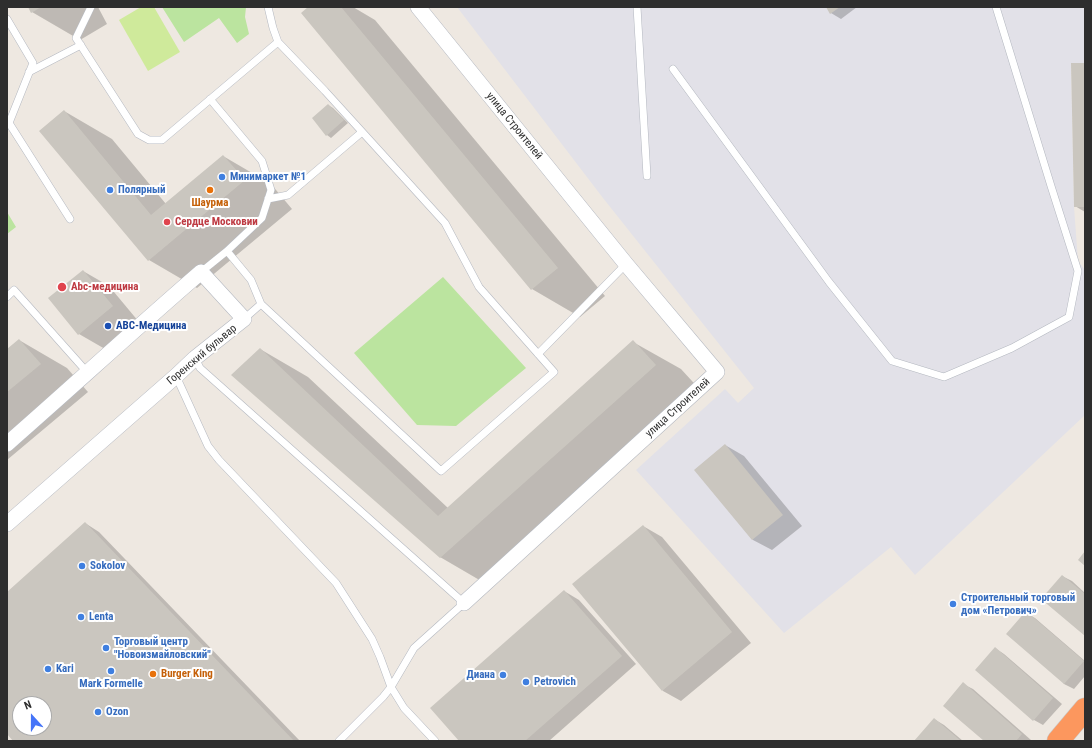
<!DOCTYPE html>
<meta charset="utf-8">
<style>
body{margin:0}
#map{position:relative;width:1092px;height:748px;overflow:hidden;background:#eee8e1;font-family:"Roboto Condensed",sans-serif}
canvas{display:block}
.frame{position:absolute;inset:0;border:8px solid #2e2e2e;pointer-events:none}
.north{position:absolute;left:12px;top:696px;width:40px;height:40px;box-sizing:border-box;background:#fff;border:1px solid #ababab;border-radius:50%;rotate:339deg;font-size:11px;font-weight:700;line-height:16px;text-align:center;color:#2e2e2e}
.north::after{content:'';display:block;margin:auto;width:14px;height:18px;background:#4574f8;clip-path:polygon(50% 0,100% 100%,50% 72%,0 100%)}
</style>
<div id="map">
<canvas width="1092" height="748"></canvas>
<div class="frame"></div>
<div class="north">N</div>
</div>
<script>
const context = document.querySelector('canvas').getContext('2d');
context.lineJoin = 'round';
function fillPath(path, color) { context.fillStyle = color; context.fill(path, 'evenodd'); }
function stroke(path, color, width, dash) { context.strokeStyle = color; context.lineWidth = width; context.lineCap = dash ? 'butt' : 'round'; context.setLineDash(dash || []); context.stroke(path); }
function label(font, color, halo, rows, align = 'center') {
  context.font = font + ' "Roboto Condensed",sans-serif'; context.lineWidth = 4; context.setLineDash([]); context.textBaseline = 'middle'; context.strokeStyle = halo; context.fillStyle = color; for (const [text, x, y, turn = 0] of rows) {
    context.save(); context.translate(x, y); context.rotate((+turn || 0) * Math.PI / 180); context.textAlign = isNaN(turn) ? turn : align; if (halo) context.strokeText(text, 0, 0); context.fillText(text, 0, 0); context.restore();
  }
}
fillPath(new Path2D(`
 M 457,7 L 1085,7 L 1085,63 L 1071,63 L 1074,207 L 1078,261 L 1085,270 L 1085,415 L 915,575 L 891,547 L 784,633 L 636,470 L 725,389 L 738,403 L 754,388 L 603,198 Z`), '#e2e1e8');
fillPath(new Path2D(`
 M 162,7 L 246,7 L 245,17 L 249,34 L 237,43 L 219,18 L 184,42 Z
 M 7,212 L 16,227 L 7,234 Z
 M 443,277 L 526,368 L 456,426 L 417,425 L 354,353 Z`), '#bbe49f');
fillPath(new Path2D(`
 M 141,7 L 154,7 L 180,52 L 148,71 L 119,20 Z`), '#cfea9b');
fillPath(new Path2D(`
 M 29,7 L 98,7 L 107,24 L 80,40 L 32,12 Z
 M 309,7 L 353,7 L 375,20 L 605,296 L 580,317 L 532,289 Z
 M 827,7 L 857,7 L 841,19 L 831,13 Z
 M 1085,64 L 1085,212 L 1075,206 Z
 M 328,105 L 333,108 L 348,123 L 331,138 L 327,135 L 314,119 Z
 M 64,111 L 112,139 L 166,204 L 223,156 L 271,184 L 292,209 L 197,288 L 149,260 Z
 M 83,271 L 109,286 L 139,322 L 105,349 L 79,334 Z
 M 19,340 L 67,368 L 88,392 L 7,460 L 7,350 Z
 M 633,342 L 681,369 L 703,393 L 488,585 L 440,557 L 260,349 L 308,377 L 448,508 Z
 M 725,445 L 744,456 L 802,526 L 772,550 L 753,540 L 695,470 Z
 M 85,523 L 99,532 L 300,741 L 14,741 L 7,733 L 7,593 ZM 20,704 L 44,704 L 44,728 L 20,728 Z
 M 643,526 L 662,537 L 751,643 L 681,701 L 663,691 Z
 M 1062,576 L 1072,581 L 1085,593 L 1085,635 Z
 M 564,591 L 579,600 L 636,664 L 549,741 L 461,741 Z
 M 1026,613 L 1035,618 L 1085,661 L 1085,676 L 1074,689 L 1064,684 Z
 M 995,648 L 1004,654 L 1062,704 L 1043,725 L 1034,720 L 976,670 Z
 M 963,684 L 973,689 L 1031,740 L 1030,741 L 986,741 Z
 M 934,719 L 944,725 L 963,741 L 915,741 Z`), '#0003');
fillPath(new Path2D(`
 M 28,7 L 41,7 L 31,13 Z
 M 308,7 L 341,7 L 558,268 L 531,290 L 301,13 Z
 M 826,7 L 840,7 L 830,14 Z
 M 1071,63 L 1085,63 L 1085,207 L 1074,207 Z
 M 328,104 L 344,120 L 326,136 L 312,118 Z
 M 64,110 L 151,215 L 223,155 L 245,180 L 148,261 L 39,131 Z
 M 83,270 L 113,306 L 78,335 L 48,298 Z
 M 19,339 L 41,364 L 7,392 L 7,349 Z
 M 633,340 L 656,365 L 440,558 L 231,375 L 260,348 L 438,516 Z
 M 725,444 L 783,515 L 752,540 L 694,470 Z
 M 85,522 L 294,741 L 13,741 L 7,734 L 7,592 ZM 20,704 L 44,704 L 44,728 L 20,728 Z
 M 643,525 L 732,632 L 662,691 L 572,584 Z
 M 1085,551 L 1085,566 L 1078,560 Z
 M 1062,575 L 1085,594 L 1085,636 L 1041,599 Z
 M 564,590 L 622,656 L 525,741 L 459,741 L 430,708 Z
 M 1026,611 L 1084,661 L 1064,684 L 1006,634 Z
 M 995,647 L 1053,698 L 1033,721 L 975,670 Z
 M 963,682 L 1022,734 L 1016,741 L 984,741 L 943,706 Z
 M 934,718 L 961,741 L 914,741 Z`), '#cac6bf');
const lane = new Path2D(`
 M 91,7 L 76,38 L 138,134 L 149,140 L 162,140 L 278,42 L 325,91 L 445,223 L 479,287 L 554,372 L 441,471 L 261,304 L 244,319
 M 268,7 L 273,28 L 278,42
 M 637,7 L 647,176
 M 7,19 L 33,63 L 9,123 L 70,219
 M 673,69 L 829,282 L 892,361 L 944,377 L 1012,348 L 1069,317 L 1078,271 L 1051,186 L 996,7
 M 29,72 L 81,45
 M 268,199 L 288,195 L 362,132
 M 227,251 L 251,280 L 261,304
 M 201,272 L 227,251 L 262,218 L 271,190 L 262,161 L 210,99
 M 7,297 L 14,290 L 87,372
 M 538,354 L 626,264
 M 195,358 L 200,368 L 464,603 L 414,648 L 391,687 L 383,697 L 339,741
 M 176,376 L 208,446 L 219,460 L 336,583 L 372,639 L 380,657 L 391,687 L 404,708 L 435,741`);
const street = new Path2D(`
 M 418,7 L 626,264 L 717,372 L 464,603
 M 7,444 C 72,387 135,329 201,272 L 244,319 L 195,358 L 176,376 L 7,524`);
const highway = new Path2D(`
 M 1058,741 L 1085,709`);
stroke(lane, '#b4b8c0', 8);
stroke(street, '#b4b8c0', 16);
stroke(highway, '#c9c9c9', 23);
stroke(lane, '#fff', 7);
stroke(street, '#fff', 15);
stroke(highway, '#fc975e', 22);
for (const [x, y, r, color] of [
 [222,177,4,"#3f7fe0"],
 [110,190,4,"#3f7fe0"],
 [210,190,4,"#e8710a"],
 [167,222,4,"#e0444e"],
 [62,287,5,"#e0444e"],
 [108,326,4,"#1a4fb4"],
 [82,566,4,"#3f7fe0"],
 [953,604,4,"#3f7fe0"],
 [81,617,4,"#3f7fe0"],
 [106,648,4,"#3f7fe0"],
 [48,669,4,"#3f7fe0"],
 [111,671,4,"#3f7fe0"],
 [153,674,4,"#e8710a"],
 [503,675,4,"#3f7fe0"],
 [526,682,4,"#3f7fe0"],
 [98,712,4,"#3f7fe0"]
]) { const dot = new Path2D(); dot.arc(x, y, r, 0, 2 * Math.PI); context.fillStyle = color; context.fill(dot); stroke(dot, '#fff', 1.5); }
label('11px', '#2e2e2e', '#fff', [
 ["улица Строителей",514,126,51],
 ["Горенский бульвар",202,355,-40],
 ["улица Строителей",678,408,-42]
]);
label('bold 11px', '#366cbe', '#fff', [
 ["Минимаркет №1",230,177],
 ["Полярный",118,190],
 ["Sokolov",90,566],
 ["Строительный торговый",961,598],
 ["дом «Петрович»",961,611],
 ["Lenta",89,617],
 ["Торговый центр",114,642],
 ["\"Новоизмайловский\"",114,655],
 ["Kari",56,669],
 ["Диана",495,675,"right"],
 ["Petrovich",534,682],
 ["Mark Formelle",111,684,"center"],
 ["Ozon",106,712]
], 'left');
label('bold 11px', '#c56008', '#fff', [
 ["Шаурма",210,203],
 ["Burger King",161,674,"left"]
]);
label('bold 11px', '#be3a42', '#fff', [
 ["Сердце Московии",175,222],
 ["Abc-медицина",71,287]
], 'left');
label('bold 11px', '#164399', '#fff', [
 ["АВС-Медицина",116,326]
], 'left');
</script>
